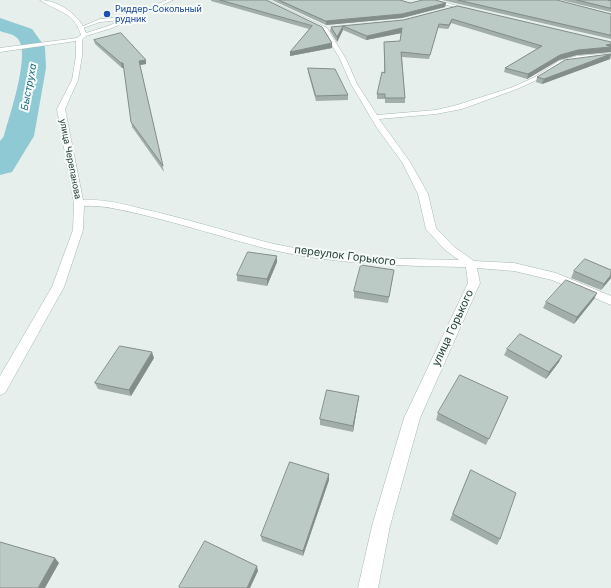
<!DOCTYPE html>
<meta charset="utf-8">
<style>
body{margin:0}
canvas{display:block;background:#e6efeb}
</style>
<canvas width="611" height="588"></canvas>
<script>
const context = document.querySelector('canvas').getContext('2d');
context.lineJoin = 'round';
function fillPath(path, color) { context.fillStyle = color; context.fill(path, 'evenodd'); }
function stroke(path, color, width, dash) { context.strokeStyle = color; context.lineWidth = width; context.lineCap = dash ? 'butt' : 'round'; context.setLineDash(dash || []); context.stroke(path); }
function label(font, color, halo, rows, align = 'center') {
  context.font = font + ' Inter,sans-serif'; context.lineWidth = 4; context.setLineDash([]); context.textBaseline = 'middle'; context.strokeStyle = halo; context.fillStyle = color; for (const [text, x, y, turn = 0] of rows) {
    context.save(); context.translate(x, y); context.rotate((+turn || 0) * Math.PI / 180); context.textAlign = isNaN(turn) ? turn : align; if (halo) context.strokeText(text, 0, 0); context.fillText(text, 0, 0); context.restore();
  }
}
fillPath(new Path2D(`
 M 0,18 L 32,29 L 45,47 L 46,68 L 34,136 L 12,172 L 0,175 L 0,141 L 4,136 C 9,117 32,51 17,38 C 14,34 5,33 0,31 Z`), '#8ec9d4');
const lane = new Path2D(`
 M 130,17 L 132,19 L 100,22 L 83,28 L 81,27 L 100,19 Z`);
const street = new Path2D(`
 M 40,0 C 58,0 80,15 86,33 L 108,26 L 167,0 L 173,0 L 112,28 L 86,36 L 82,40 L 82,56 L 78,80 L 65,109 L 83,200 C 104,199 123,204 143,209 C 184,218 225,231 266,242 C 328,257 395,259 459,260 L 445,250 L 426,229 L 418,194 L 402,162 L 377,128 L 351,84 L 340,59 L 323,30 L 262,0 L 268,0 L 327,28 L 346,59 L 357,84 L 377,115 L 436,110 L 457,105 L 513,87 L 535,77 L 559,61 L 577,56 L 611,53 L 611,57 L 577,60 L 563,63 L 539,79 L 517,89 L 462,109 L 436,114 L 379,119 L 410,162 L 428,194 L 436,228 L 453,246 L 474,261 L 514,263 L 556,273 L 611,296 L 611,305 L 552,280 L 514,271 L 477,268 L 480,283 L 420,418 L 390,526 L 378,588 L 358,588 L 372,526 L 404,418 L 468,283 L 466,267 C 398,266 329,264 264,248 C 222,237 182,224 140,214 C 121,210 103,205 84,206 L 83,230 L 64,287 L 5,393 L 0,395 L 0,376 L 52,287 L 73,230 L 74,203 L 57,109 L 72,80 L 76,56 L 76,41 L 0,52 L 0,48 L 77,38 L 81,35 C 74,11 57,12 40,0 Z
 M 427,0 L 435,0 L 473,10 L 471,11 Z`);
stroke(lane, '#a8b8b2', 1);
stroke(street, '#a8b8b2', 1);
fillPath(lane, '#fff');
fillPath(street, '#fff');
fillPath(new Path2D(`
 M 211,0 L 266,0 L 322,27 L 332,43 L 332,48 L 290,56 L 309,29 L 211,1 Z
 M 272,0 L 400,0 L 410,3 L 446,3 L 445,7 L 402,18 L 326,25 Z
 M 442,0 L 556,0 L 611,14 L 611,39 Z
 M 561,0 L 611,0 L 611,12 Z
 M 458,6 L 611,52 L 577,55 L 559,60 L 527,79 L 504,72 L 505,68 L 537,49 L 451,23 L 448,29 L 438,28 L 429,59 L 402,57 L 405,98 L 405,103 L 385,103 L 385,99 L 377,99 L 377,94 L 384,73 L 384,42 L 400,41 L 401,33 L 366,40 L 343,30 L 337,42 L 330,31 L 331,27 L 403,20 Z
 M 94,40 L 146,64 L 140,65 L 164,172 L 132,127 L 124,68 L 122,68 L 95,44 Z
 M 611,54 L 610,59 L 542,84 L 536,82 L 537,77 Z
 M 308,68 L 348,95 L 348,100 L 316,101 L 308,72 Z
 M 277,262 L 267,286 L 237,281 L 237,275 Z
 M 574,271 L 611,278 L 601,290 L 571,278 Z
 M 393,276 L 388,303 L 354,298 L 354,291 Z
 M 597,293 L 594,299 L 574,324 L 543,308 L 546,302 Z
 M 507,349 L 559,362 L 546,379 L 504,355 Z
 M 154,358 L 131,396 L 98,389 L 95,383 Z
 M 359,396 L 353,432 L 320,425 L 320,419 Z
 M 505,404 L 486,445 L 436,420 L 438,413 Z
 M 471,470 L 500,539 L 497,545 L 450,520 Z
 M 329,480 L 303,556 L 262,541 L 261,536 Z`), '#a1aea9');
fillPath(new Path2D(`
 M 446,3 L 445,7 L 402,18 L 326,25 L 326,21 Z
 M 452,19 L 451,23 L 448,29 L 449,25 Z
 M 343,26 L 343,30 L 337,42 L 337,37 Z
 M 402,28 L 402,33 L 366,40 L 367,36 Z
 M 332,43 L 332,48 L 290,56 L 290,52 Z
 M 611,44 L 611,52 L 577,55 L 559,60 L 527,79 L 528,74 L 560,55 L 578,50 Z
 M 611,54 L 610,59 L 542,84 L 544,79 Z
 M 146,60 L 146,64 L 140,65 L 139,61 Z
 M 121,63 L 123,63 L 124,68 L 122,68 Z
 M 277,256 L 277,262 L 267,286 L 267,279 Z
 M 611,275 L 611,278 L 601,290 L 604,284 Z
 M 597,293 L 594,299 L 574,324 L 577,317 Z
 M 152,352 L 154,358 L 131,396 L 129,390 Z
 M 562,356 L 559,362 L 546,379 L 549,372 Z
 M 359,396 L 353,432 L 353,426 Z
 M 329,474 L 329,480 L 303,556 L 303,551 Z
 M 55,558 L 59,563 L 45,588 L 38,588 Z
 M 257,566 L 258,571 L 250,588 L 247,588 Z`), '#838d89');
const building = new Path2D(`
 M 220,0 L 266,0 L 322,27 L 332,43 L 290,52 L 312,26 Z
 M 279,0 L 400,0 L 410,3 L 423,0 L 435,0 L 446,3 L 402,14 L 326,21 Z
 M 458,0 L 557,0 L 611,14 L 611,35 Z
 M 577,0 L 610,0 L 608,0 L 611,1 L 611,8 Z
 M 458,6 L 611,42 L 611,44 L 606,45 L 611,47 L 578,50 L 560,55 L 528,74 L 505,68 L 542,46 L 452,19 L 449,25 L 439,24 L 430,55 L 401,52 L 405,98 L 385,98 L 385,94 L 377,94 L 382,72 L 385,73 L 384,42 L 400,41 L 402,28 L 367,36 L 343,26 L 337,37 L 331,27 L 403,20 Z
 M 121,33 L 146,60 L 139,61 L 163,166 L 131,122 L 123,63 L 121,63 L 94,40 Z
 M 611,54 L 544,79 L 537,77 L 565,60 Z
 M 308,68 L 335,69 L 348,95 L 316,96 Z
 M 248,252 L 277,256 L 267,279 L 237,275 Z
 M 585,259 L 611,270 L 611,275 L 604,284 L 574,271 Z
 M 361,265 L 394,270 L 389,297 L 354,291 Z
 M 566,280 L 597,293 L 577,317 L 546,302 Z
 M 520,334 L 562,356 L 549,372 L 507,349 Z
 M 120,346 L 152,352 L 129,390 L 95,383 Z
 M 460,375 L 508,397 L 489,439 L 438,413 Z
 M 327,390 L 359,396 L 353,426 L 320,419 Z
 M 290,462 L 329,474 L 303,551 L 261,536 Z
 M 471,470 L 516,493 L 500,539 L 453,514 Z
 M 205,541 L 257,566 L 247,588 L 180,588 L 179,587 Z
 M 0,542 L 55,558 L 38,588 L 0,588 Z`);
fillPath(building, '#bbcac4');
stroke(building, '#838d89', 1);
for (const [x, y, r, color] of [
 [107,14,4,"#1a4fb4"]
]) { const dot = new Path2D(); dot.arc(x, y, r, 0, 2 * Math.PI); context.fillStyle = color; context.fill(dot); stroke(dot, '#f7fbf9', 1.5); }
label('9px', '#164399', '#f7fbf9', [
 ["Риддер-Сокольный",115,9],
 ["рудник",115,19]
], 'left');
label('9px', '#24423a', '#f7fbf9', [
 ["улица Черепанова",70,159,79]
]);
label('italic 10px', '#1c6f80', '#f7fbf9', [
 ["Быструха",29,87,-79]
]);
label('11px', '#24423a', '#f7fbf9', [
 ["переулок Горького",345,256,7],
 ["улица Горького",453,328,-65]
]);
</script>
